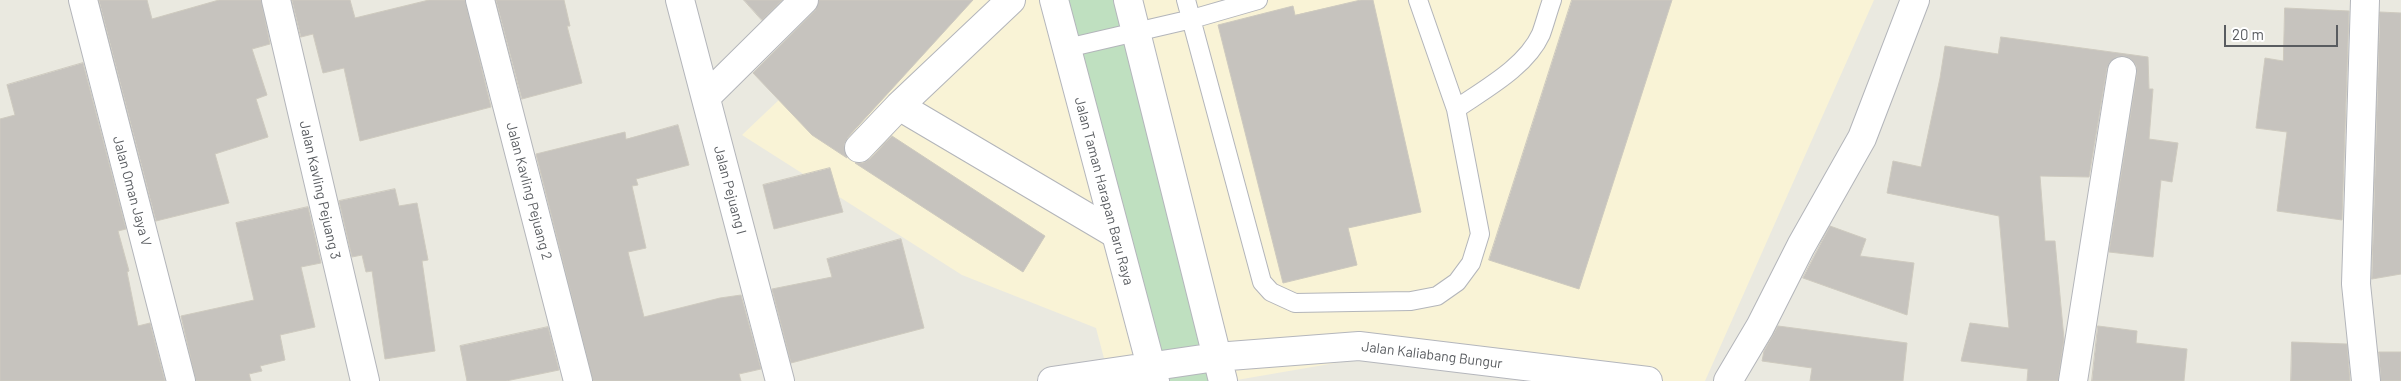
<!DOCTYPE html>
<style>
body{margin:0}
#map{position:relative;width:2401px;height:381px;overflow:hidden;background:#eae9e0;font-family:Barlow,sans-serif}
canvas{display:block}
.scale{position:absolute;left:2224px;top:25px;width:114px;height:22px;box-sizing:border-box;border:2px solid #595c60;border-top:0;padding-left:6px;font-size:15px;line-height:18px;white-space:nowrap;color:#595c60;-webkit-text-stroke:4px #fff;paint-order:stroke}
</style>
<div id="map">
<canvas width="2401" height="381"></canvas>
<div class="scale">20 m</div>
</div>
<script>
const context = document.querySelector('canvas').getContext('2d');
context.lineJoin = 'round';
function fillPath(path, color) { context.fillStyle = color; context.fill(path, 'evenodd'); }
function stroke(path, color, width, dash) { context.strokeStyle = color; context.lineWidth = width; context.lineCap = dash ? 'butt' : 'round'; context.setLineDash(dash || []); context.stroke(path); }
function label(font, color, halo, rows, align = 'center') {
  context.font = font + ' Barlow,sans-serif'; context.lineWidth = 4.5; context.setLineDash([]); context.textBaseline = 'middle'; context.strokeStyle = halo; context.fillStyle = color; for (const [text, x, y, turn = 0] of rows) {
    context.save(); context.translate(x, y); context.rotate((+turn || 0) * Math.PI / 180); context.textAlign = isNaN(turn) ? turn : align; if (halo) context.strokeText(text, 0, 0); context.fillText(text, 0, 0); context.restore();
  }
}
fillPath(new Path2D(`
 M 884,0 L 1874,0 L 1705,381 L 1569,381 L 1420,361 L 1347,361 L 1231,381 L 1110,381 L 1096,328 L 962,275 L 742,135 Z`), '#f9f3d6');
fillPath(new Path2D(`
 M 1054,0 L 1127,0 L 1223,381 L 1155,381 Z`), '#bfe0c0');
const building = new Path2D(`
 M 99,0 L 147,0 L 152,19 L 219,0 L 261,0 L 270,44 L 252,49 L 267,95 L 256,99 L 268,137 L 215,154 L 229,203 L 156,221 Z
 M 292,0 L 350,0 L 355,18 L 429,0 L 465,0 L 491,107 L 360,141 L 344,68 L 323,73 L 313,34 L 301,37 Z
 M 496,0 L 564,0 L 570,26 L 567,26 L 582,83 L 522,99 Z
 M 744,0 L 782,0 L 762,20 Z
 M 819,0 L 973,0 L 848,137 L 844,145 L 847,158 L 812,135 L 753,73 L 815,11 Z
 M 1361,0 L 1373,0 L 1421,212 L 1348,228 L 1357,265 L 1283,283 L 1218,25 L 1293,6 L 1295,15 Z
 M 1572,0 L 1672,0 L 1579,289 L 1489,260 Z
 M 2285,8 L 2349,11 L 2342,220 L 2277,211 L 2287,132 L 2256,128 L 2265,58 L 2283,61 Z
 M 2380,12 L 2401,13 L 2401,274 L 2372,279 Z
 M 2001,37 L 2148,57 L 2149,89 L 2153,89 L 2149,139 L 2178,143 L 2172,182 L 2161,180 L 2153,257 L 2109,252 L 2137,73 L 2136,65 L 2131,59 L 2124,56 L 2116,57 L 2110,62 L 2107,68 L 2089,177 L 2040,176 L 2045,241 L 2055,241 L 2064,339 L 2058,381 L 2027,381 L 2028,369 L 1961,361 L 1970,323 L 2009,328 L 1999,216 L 1887,193 L 1893,161 L 1921,167 L 1940,78 L 1945,46 L 1998,54 Z
 M 83,63 L 126,229 L 118,231 L 129,271 L 127,272 L 138,326 L 150,323 L 165,381 L 0,381 L 0,119 L 15,115 L 7,85 Z
 M 678,125 L 689,165 L 636,179 L 638,185 L 632,186 L 646,248 L 628,252 L 644,317 L 720,298 L 741,295 L 761,369 L 739,374 L 741,381 L 593,381 L 536,154 L 625,132 L 626,139 Z
 M 892,136 L 1045,236 L 1023,272 L 855,163 L 863,163 L 870,159 Z
 M 830,168 L 843,212 L 774,229 L 763,185 Z
 M 395,189 L 399,206 L 417,203 L 428,260 L 422,261 L 435,351 L 385,359 L 372,271 L 366,272 L 362,255 L 352,257 L 339,201 Z
 M 308,207 L 321,263 L 301,267 L 315,327 L 280,335 L 285,360 L 260,366 L 262,371 L 249,374 L 251,381 L 196,381 L 181,316 L 254,300 L 236,223 Z
 M 1830,226 L 1866,239 L 1860,256 L 1914,263 L 1907,315 L 1803,278 Z
 M 901,239 L 924,328 L 791,363 L 772,289 L 832,277 L 827,259 Z
 M 1778,326 L 1907,343 L 1903,381 L 1810,381 L 1812,368 L 1762,361 L 1764,351 Z
 M 2098,326 L 2137,331 L 2136,343 L 2187,349 L 2184,381 L 2092,381 Z
 M 548,327 L 559,370 L 506,381 L 467,381 L 460,346 Z
 M 2292,342 L 2347,344 L 2350,381 L 2291,381 Z
 M 2379,352 L 2401,352 L 2401,381 L 2381,381 Z`);
fillPath(building, '#c6c3be');
stroke(building, '#cecabf', 1);
const lane = new Path2D(`
 M 1186,0 L 1262,282 L 1271,292 L 1295,303 L 1411,301 L 1437,296 L 1457,282 L 1471,263 L 1480,234 L 1456,109 L 1418,0
 M 1067,48 L 1192,19 L 1258,0
 M 1456,109 C 1485,89 1526,67 1541,34 C 1545,23 1548,11 1552,0`);
const street = new Path2D(`
 M 83,0 L 181,381
 M 276,0 L 365,381
 M 480,0 L 578,381
 M 680,0 L 780,381
 M 2365,0 L 2356,284 L 2366,381
 M 706,97 L 804,0
 M 899,106 L 1114,233
 M 859,148 L 899,106 L 1011,0
 M 1728,381 L 1760,327 L 1801,246 L 1862,138 L 1915,0
 M 2073,381 L 2122,71`);
const secondary = new Path2D(`
 M 1054,0 L 1155,381
 M 1128,0 L 1223,381
 M 1052,381 L 1216,357 L 1359,346 L 1648,381`);
stroke(lane, '#b3b5ba', 20);
stroke(street, '#b3b5ba', 30);
stroke(secondary, '#b4b6bc', 30);
stroke(lane, '#fff', 18);
stroke(street, '#fff', 28);
stroke(secondary, '#fff', 28);
label('14px', '#595c60', '#fff', [
 ["Jalan Kavling Pejuang 3",320,190,77],
 ["Jalan Pejuang I",730,190,75],
 ["Jalan Oman Jaya V",132,191,75],
 ["Jalan Kavling Pejuang 2",529,191,75],
 ["Jalan Taman Harapan Baru Raya",1104,191,75],
 ["Jalan Kaliabang Bungur",1432,355,7]
]);
</script>
